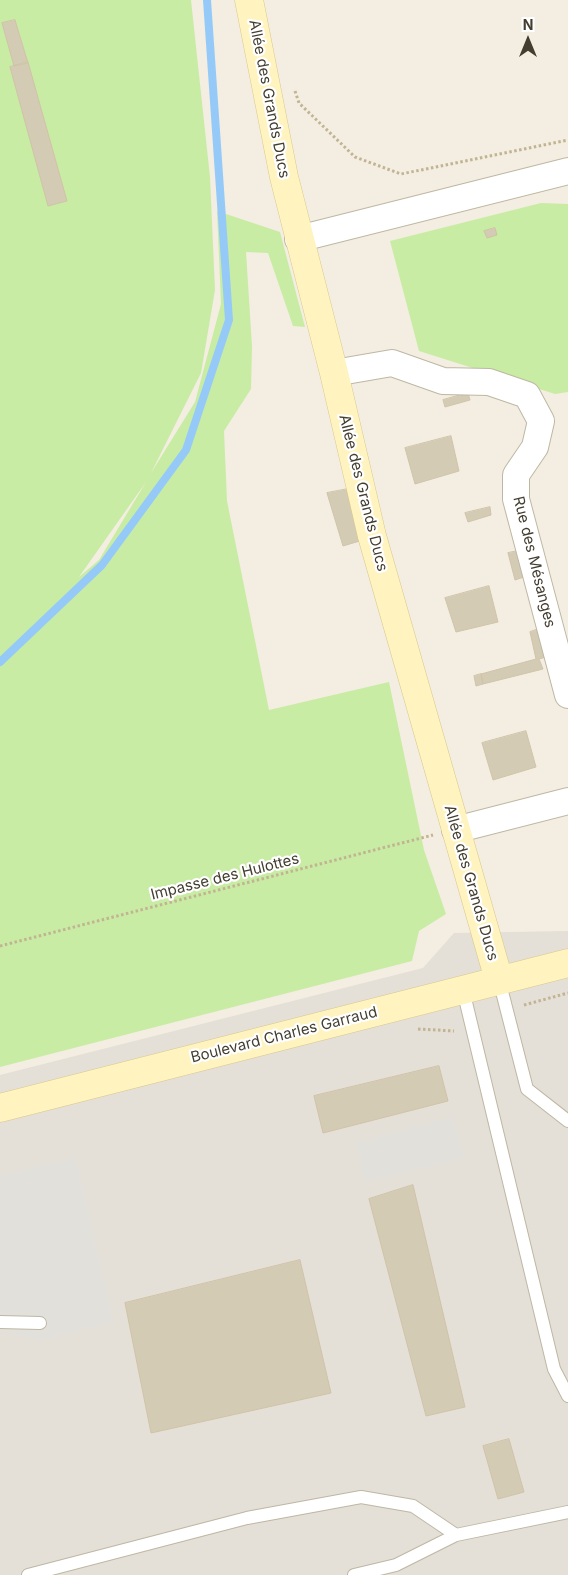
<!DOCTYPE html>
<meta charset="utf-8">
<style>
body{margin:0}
#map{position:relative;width:568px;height:1575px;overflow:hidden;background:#f3eee1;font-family:Inter,sans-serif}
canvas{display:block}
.north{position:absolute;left:503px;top:15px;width:50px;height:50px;-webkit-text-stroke:4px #fff;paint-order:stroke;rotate:0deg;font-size:14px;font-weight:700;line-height:20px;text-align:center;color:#443e31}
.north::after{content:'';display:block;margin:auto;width:18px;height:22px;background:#443e31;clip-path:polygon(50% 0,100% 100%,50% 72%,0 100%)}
</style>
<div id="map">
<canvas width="568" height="1575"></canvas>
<div class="north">N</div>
</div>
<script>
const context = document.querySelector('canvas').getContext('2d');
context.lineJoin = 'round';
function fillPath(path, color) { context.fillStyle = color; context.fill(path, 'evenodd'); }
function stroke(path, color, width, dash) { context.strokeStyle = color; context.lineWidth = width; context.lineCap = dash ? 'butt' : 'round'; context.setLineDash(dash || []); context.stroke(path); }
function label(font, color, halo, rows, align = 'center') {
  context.font = font + ' Inter,sans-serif'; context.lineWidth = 4.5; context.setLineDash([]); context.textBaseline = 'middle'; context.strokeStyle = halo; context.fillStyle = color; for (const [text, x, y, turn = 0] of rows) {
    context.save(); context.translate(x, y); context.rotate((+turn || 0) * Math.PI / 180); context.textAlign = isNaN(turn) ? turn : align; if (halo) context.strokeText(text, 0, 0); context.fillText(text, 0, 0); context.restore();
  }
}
fillPath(new Path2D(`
 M 568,931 L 568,1575 L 0,1575 L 0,1075 L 423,968 L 454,933 Z`), '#e4dfd7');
fillPath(new Path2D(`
 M 0,0 L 191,0 L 210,177 L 215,290 L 201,373 L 151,473 L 195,402 L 221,304 L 217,211 L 280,232 L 305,327 L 293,326 L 268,253 L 246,252 L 252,346 L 251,389 L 224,431 L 227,501 L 269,710 L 389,682 L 424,850 L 446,914 L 419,931 L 412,961 L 0,1067 ZM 146,482 L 99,560 L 79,577 Z
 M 541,203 L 568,204 L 568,392 L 555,394 L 419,351 L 390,241 Z`), '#c8eca4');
fillPath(new Path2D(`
 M 454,1117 L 464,1159 L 364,1182 L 356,1142 Z
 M 76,1157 L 114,1322 L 41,1341 L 0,1330 L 0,1175 Z`), '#e2e0db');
stroke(new Path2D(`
 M 0,662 L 102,565 L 186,450 L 229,320 L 207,0`), '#95caf8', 8);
const building = new Path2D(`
 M 15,20 L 28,63 L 14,66 L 2,23 Z
 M 28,62 L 67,201 L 48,206 L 10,67 Z
 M 495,228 L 497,235 L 487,238 L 484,231 Z
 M 468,393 L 470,400 L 445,407 L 443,400 Z
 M 451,436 L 459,471 L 415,484 L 405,448 Z
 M 348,489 L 363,540 L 343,546 L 327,493 Z
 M 490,507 L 491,515 L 468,522 L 465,513 Z
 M 518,551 L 524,577 L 515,580 L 508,553 Z
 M 489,586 L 498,622 L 456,632 L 445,598 Z
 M 539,629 L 546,657 L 539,659 L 543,669 L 483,684 L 481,674 L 536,659 L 530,632 Z
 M 481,674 L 483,684 L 476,686 L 474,676 Z
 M 526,731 L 536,767 L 493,780 L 482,743 Z
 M 439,1066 L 448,1101 L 323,1133 L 314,1096 Z
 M 413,1185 L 465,1407 L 426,1416 L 369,1199 Z
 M 300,1260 L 331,1393 L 151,1433 L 125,1303 Z
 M 509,1439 L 524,1492 L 498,1499 L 483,1446 Z`);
fillPath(building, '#d4cbb5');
stroke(building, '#d1c3a8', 1);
const service = new Path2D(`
 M 499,980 L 527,1089 L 568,1121
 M 463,990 L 554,1369 L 568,1396
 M 0,1322 L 40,1323
 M 28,1575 L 247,1518 L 361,1497 L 413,1506 L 456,1535 L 568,1512
 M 354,1575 L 396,1565 L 456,1535`);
const minor = new Path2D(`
 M 298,239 L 568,171
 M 334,373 L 392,363 L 443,381 L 489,382 L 527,395 L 541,421 L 535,447 L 516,475 L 516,499 L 568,695
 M 455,830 L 568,801`);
const secondary = new Path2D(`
 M 249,0 L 284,177 L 334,373 L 372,536 L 499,980
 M 0,1108 L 568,963`);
stroke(service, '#beb7a3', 14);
stroke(minor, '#beb7a3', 28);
stroke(secondary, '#d8c88b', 29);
stroke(new Path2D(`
 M 295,91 L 299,103 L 355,157 L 401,174 L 568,140
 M 0,946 L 433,835
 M 524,1005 L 568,993
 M 418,1029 L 454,1031`), '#c2b493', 3, [2.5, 2.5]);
stroke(service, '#fff', 12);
stroke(minor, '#fff', 26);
stroke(secondary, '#fff3bf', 28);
label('15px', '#443e31', '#fff', [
 ["Allée des Grands Ducs",269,99,79],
 ["Allée des Grands Ducs",363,493,76],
 ["Rue des Mésanges",534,562,76],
 ["Impasse des Hulottes",225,877,-14],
 ["Allée des Grands Ducs",471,883,74],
 ["Boulevard Charles Garraud",284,1035,-14]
]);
</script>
